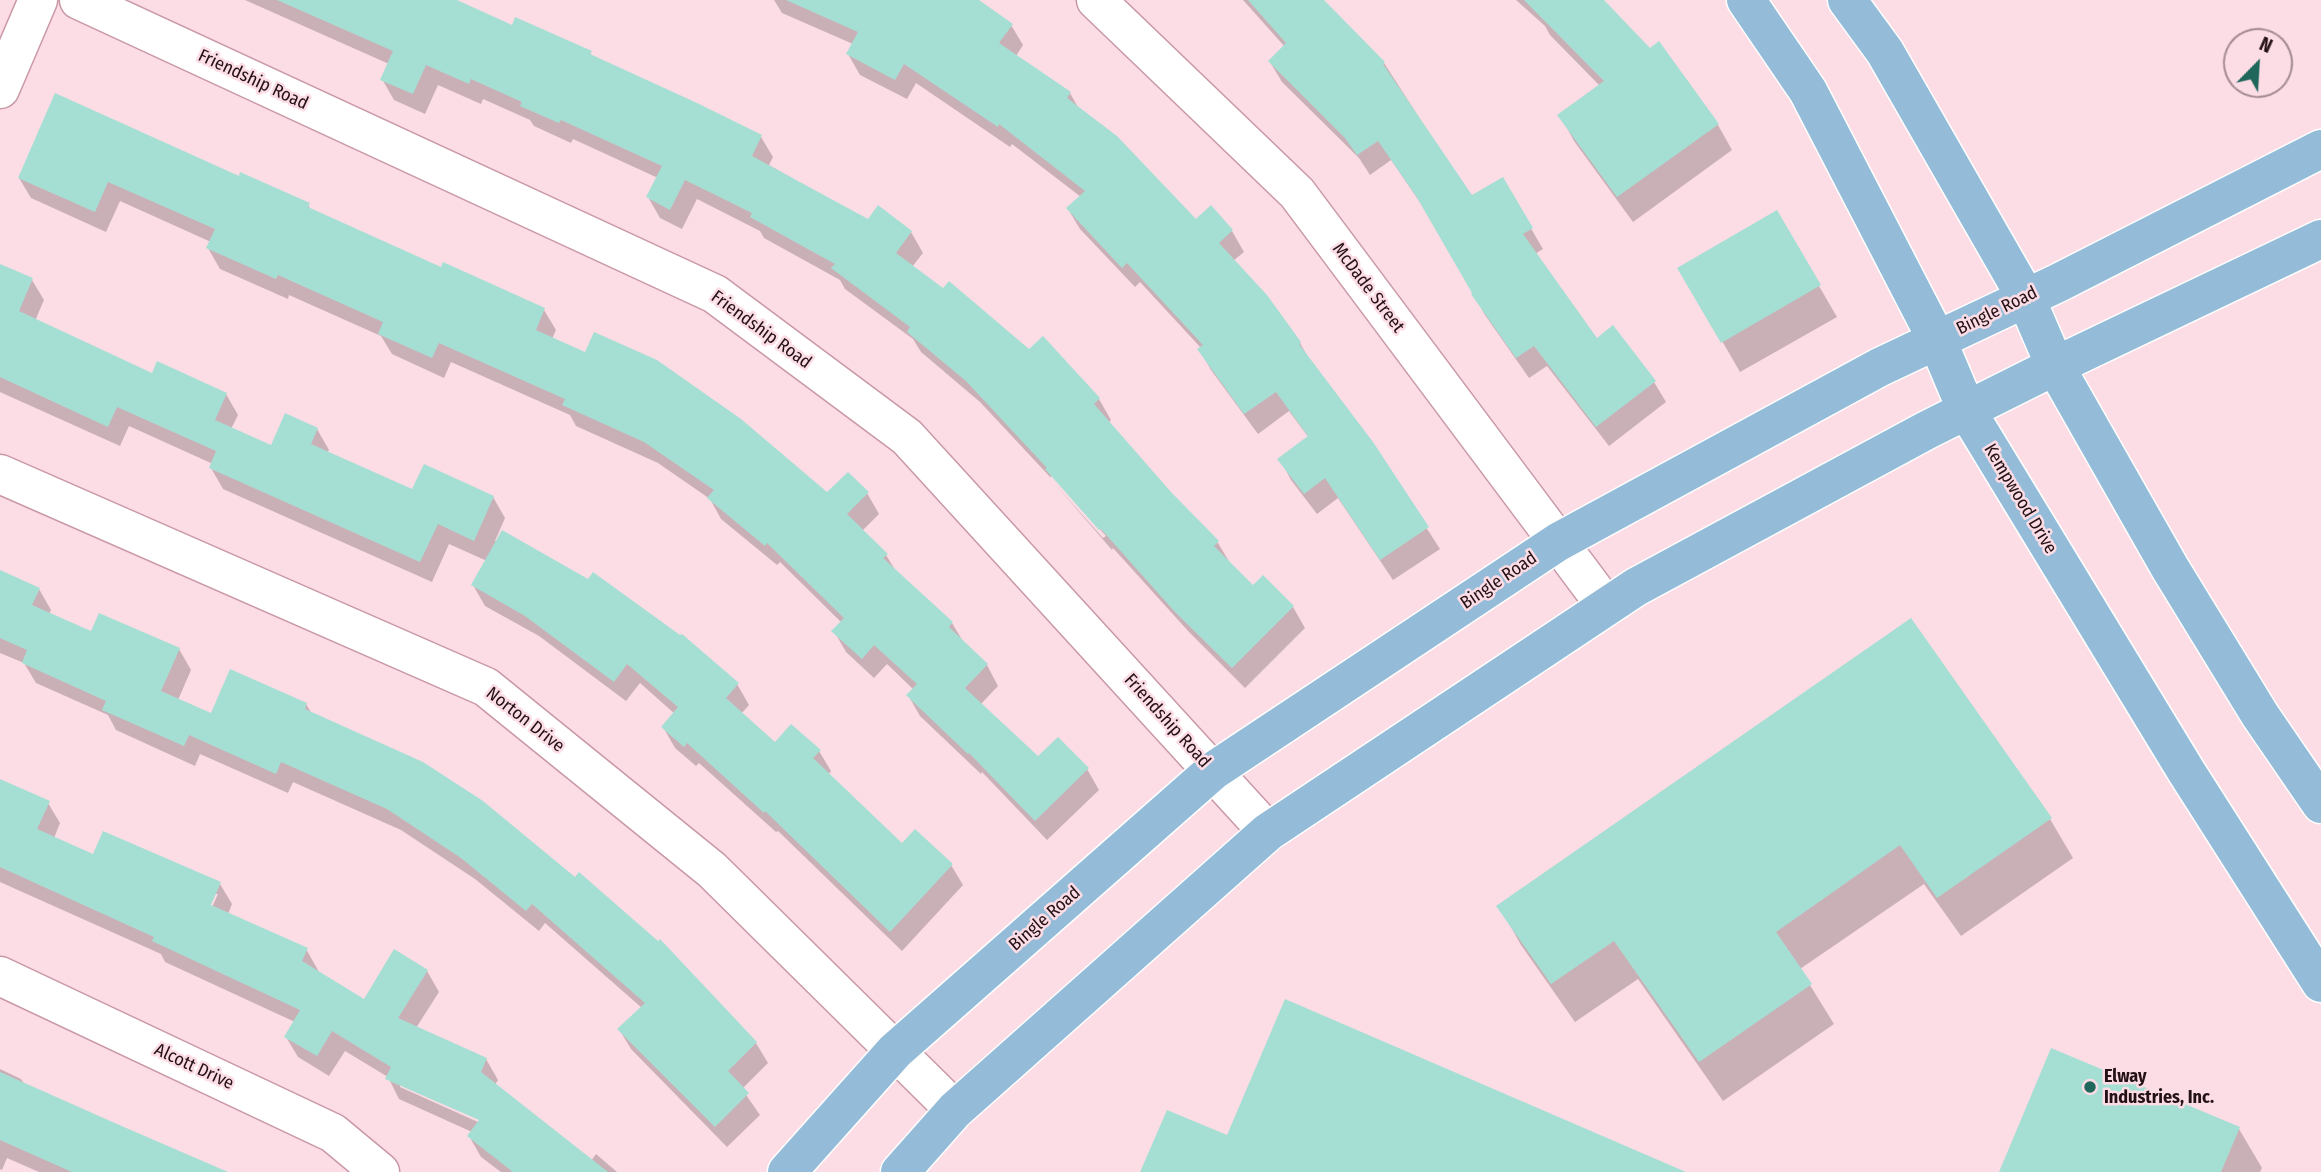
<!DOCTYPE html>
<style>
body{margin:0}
#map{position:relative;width:2321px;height:1172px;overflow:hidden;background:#fcdce5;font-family:"Fira Sans Condensed",sans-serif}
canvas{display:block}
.north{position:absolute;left:2223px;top:28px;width:70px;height:70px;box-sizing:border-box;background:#fcdce5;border:2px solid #a58b92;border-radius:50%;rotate:24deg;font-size:19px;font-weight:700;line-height:28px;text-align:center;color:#231116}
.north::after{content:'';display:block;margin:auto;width:24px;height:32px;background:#20675b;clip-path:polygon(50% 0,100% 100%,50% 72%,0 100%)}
</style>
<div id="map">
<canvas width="2321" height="1172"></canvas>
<div class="north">N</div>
</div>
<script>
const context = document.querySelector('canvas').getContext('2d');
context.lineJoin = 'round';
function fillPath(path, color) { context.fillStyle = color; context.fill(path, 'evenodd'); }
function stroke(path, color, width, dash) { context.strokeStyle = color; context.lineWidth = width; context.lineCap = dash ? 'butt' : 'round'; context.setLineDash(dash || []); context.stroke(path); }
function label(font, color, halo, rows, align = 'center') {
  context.font = font + ' "Fira Sans Condensed",sans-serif'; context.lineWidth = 5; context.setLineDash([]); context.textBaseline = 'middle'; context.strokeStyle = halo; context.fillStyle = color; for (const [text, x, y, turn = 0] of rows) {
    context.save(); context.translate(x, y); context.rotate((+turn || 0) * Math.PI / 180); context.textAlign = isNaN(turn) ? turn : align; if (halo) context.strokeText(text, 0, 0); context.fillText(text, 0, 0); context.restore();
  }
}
fillPath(new Path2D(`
 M 245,0 L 452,0 L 513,27 L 590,52 L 593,58 L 761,137 L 773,157 L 769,165 L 868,222 L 911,232 L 923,253 L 912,267 L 1029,351 L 1043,339 L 1099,399 L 1111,420 L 1108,423 L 1170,493 L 1218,543 L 1230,563 L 1253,588 L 1263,578 L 1293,607 L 1305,628 L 1245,688 L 1189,632 L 1113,548 L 1112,550 L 1055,484 L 1103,538 L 1106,536 L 1051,473 L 1051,478 L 980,402 L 921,352 L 913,339 L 845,289 L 840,280 L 764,238 L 760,231 L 697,199 L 682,229 L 660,218 L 648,197 L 658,178 L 573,139 L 571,143 L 534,126 L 530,120 L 483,99 L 481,104 L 438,85 L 425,114 L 394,100 L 382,79 L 389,64 Z
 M 774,0 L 940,0 L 1011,25 L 1023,45 L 1016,56 L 1070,93 L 1079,109 L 1196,222 L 1211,208 L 1232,231 L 1244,252 L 1233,261 L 1266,296 L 1300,343 L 1312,364 L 1372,443 L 1440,549 L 1393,580 L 1338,498 L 1317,514 L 1291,480 L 1280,459 L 1309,438 L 1289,411 L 1258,434 L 1211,370 L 1199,349 L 1201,348 L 1140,282 L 1135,287 L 1080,229 L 1068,209 L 1081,197 L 1012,144 L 1010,147 L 916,83 L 907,99 L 860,75 L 848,54 L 853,44 L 782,13 Z
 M 1243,0 L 1323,0 L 1384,63 L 1471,198 L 1502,179 L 1543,249 L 1535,254 L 1597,340 L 1654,382 L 1666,402 L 1609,446 L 1547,366 L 1529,378 L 1485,315 L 1430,217 L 1391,160 L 1370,175 L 1359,158 L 1282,82 L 1270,62 L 1285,47 Z
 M 1516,0 L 1601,0 L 1718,125 L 1732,150 L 1633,222 L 1574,141 L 1560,115 L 1600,86 L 1550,35 L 1545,26 Z
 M 19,178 L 239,179 L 308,205 L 312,211 L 442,269 L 544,310 L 556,330 L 552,339 L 827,495 L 867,493 L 879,514 L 862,531 L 886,555 L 897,573 L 952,623 L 964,643 L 987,665 L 998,686 L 981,704 L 1038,759 L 1087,769 L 1099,790 L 1047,840 L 982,772 L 981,774 L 920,716 L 908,695 L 914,690 L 887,664 L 874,678 L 846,652 L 834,631 L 842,623 L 780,562 L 777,565 L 721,519 L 710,499 L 658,463 L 576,426 L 570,415 L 451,362 L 444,378 L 392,354 L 381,336 L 289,295 L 288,299 L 220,269 L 208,248 L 211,242 L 120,201 L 106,232 L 31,198 Z
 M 1776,212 L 1837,317 L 1740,372 L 1680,268 Z
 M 0,266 L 32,280 L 44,300 L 35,321 L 153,375 L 226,394 L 238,415 L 231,429 L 272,447 L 317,429 L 329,450 L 327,453 L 413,492 L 493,497 L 505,518 L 495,541 L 737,684 L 749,705 L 741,714 L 775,744 L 819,751 L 831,771 L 828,775 L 903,845 L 951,865 L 963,885 L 902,951 L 778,831 L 776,832 L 699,763 L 696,766 L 675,748 L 663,727 L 675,714 L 640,683 L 626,701 L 539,636 L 485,606 L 473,585 L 487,561 L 449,544 L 432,582 L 223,489 L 211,468 L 213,464 L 129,426 L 120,446 L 0,392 Z
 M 0,572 L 39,589 L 51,610 L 49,614 L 92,633 L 179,649 L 191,670 L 178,700 L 212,715 L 306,704 L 312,714 L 756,1043 L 768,1063 L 742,1089 L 760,1115 L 727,1147 L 631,1049 L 619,1029 L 642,1008 L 545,923 L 539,931 L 475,879 L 401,830 L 293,782 L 288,793 L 200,754 L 195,766 L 116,730 L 108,715 L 36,683 L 24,663 L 0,653 Z
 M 0,781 L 48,803 L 60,823 L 54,838 L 94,856 L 220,884 L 232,904 L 228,914 L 306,949 L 318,970 L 317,972 L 364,1001 L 427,971 L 439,992 L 416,1028 L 486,1059 L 498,1080 L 495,1085 L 591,1161 L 596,1154 L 617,1172 L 501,1172 L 481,1157 L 469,1136 L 472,1132 L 399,1099 L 388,1077 L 345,1051 L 329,1076 L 298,1057 L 286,1037 L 295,1022 L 165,962 L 161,954 L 0,882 ZM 214,894 L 218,894 L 209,914 L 206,912 ZM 400,1083 L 488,1122 L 487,1126 L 400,1087 Z
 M 2050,819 L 2073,858 L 1961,936 L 1924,884 L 1800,969 L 1834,1024 L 1723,1101 L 1638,979 L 1575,1022 L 1521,945 L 1499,906 Z
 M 0,1069 L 21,1079 L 25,1085 L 213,1172 L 39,1172 L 7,1158 L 2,1170 L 0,1169 Z
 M 2239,1129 L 2262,1168 L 2260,1172 L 2001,1172 Z`), '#0003');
fillPath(new Path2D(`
 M 277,0 L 457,0 L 512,25 L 515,17 L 592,51 L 590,54 L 697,103 L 762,135 L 752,156 L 868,219 L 878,205 L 912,231 L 896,253 L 943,288 L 949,281 L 1029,349 L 1043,336 L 1100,398 L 1094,404 L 1171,492 L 1219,541 L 1214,546 L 1253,585 L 1263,575 L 1294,606 L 1232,668 L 1175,612 L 1101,529 L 1099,530 L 1045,469 L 1047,468 L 966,381 L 907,332 L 910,327 L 831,268 L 835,264 L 750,217 L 752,213 L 685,180 L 670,210 L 646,197 L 662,166 L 561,120 L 559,123 L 520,106 L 522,102 L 471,79 L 469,84 L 426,65 L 413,94 L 380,80 L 393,51 Z
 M 786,0 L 979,0 L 1013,24 L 999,43 L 1071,92 L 1067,98 L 1117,136 L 1196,219 L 1211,205 L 1233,230 L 1219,243 L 1267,295 L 1301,342 L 1299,344 L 1373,442 L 1429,527 L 1380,560 L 1325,478 L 1304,494 L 1277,459 L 1308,436 L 1276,392 L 1244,414 L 1197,349 L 1203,345 L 1127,263 L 1122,268 L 1066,208 L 1085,191 L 999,124 L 998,127 L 904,64 L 895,80 L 846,54 L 858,32 Z
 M 1248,0 L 1324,0 L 1385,62 L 1383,64 L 1472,195 L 1503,177 L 1533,228 L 1523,234 L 1597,338 L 1613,325 L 1656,381 L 1596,427 L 1534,346 L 1516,358 L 1471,294 L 1472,293 L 1416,196 L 1378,141 L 1357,155 L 1345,138 L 1268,61 L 1286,43 Z
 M 1524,0 L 1604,0 L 1650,48 L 1659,41 L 1719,124 L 1617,197 L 1557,115 L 1604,81 Z
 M 55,93 L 239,176 L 240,172 L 310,203 L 308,207 L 441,267 L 443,262 L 545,308 L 536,330 L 585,352 L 594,332 L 657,360 L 741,419 L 827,492 L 848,472 L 869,492 L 847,514 L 888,554 L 883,558 L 953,622 L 949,627 L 988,664 L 965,688 L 1038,756 L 1058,737 L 1089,768 L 1035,821 L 969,753 L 968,754 L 906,695 L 917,684 L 874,645 L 862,659 L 831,631 L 844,618 L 767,543 L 765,546 L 707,498 L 714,490 L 644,442 L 562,405 L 565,399 L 439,343 L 432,358 L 378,334 L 383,322 L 278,275 L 276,279 L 206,248 L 215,229 L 108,182 L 95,212 L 18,178 Z
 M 1777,210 L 1821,285 L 1721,343 L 1677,268 Z
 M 0,264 L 33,278 L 19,311 L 152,373 L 157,361 L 227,393 L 215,420 L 271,445 L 285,413 L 318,428 L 311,444 L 412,489 L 424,464 L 494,496 L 474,541 L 438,524 L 420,562 L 209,468 L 216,451 L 117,407 L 108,427 L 0,377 Z
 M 502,530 L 588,579 L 593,572 L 680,635 L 682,634 L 739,683 L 726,698 L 775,742 L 791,724 L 821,750 L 813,758 L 902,843 L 915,829 L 953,864 L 890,932 L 765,811 L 764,813 L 687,743 L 684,747 L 661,727 L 678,707 L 627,664 L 614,682 L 525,616 L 471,585 Z
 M 0,570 L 40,588 L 32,605 L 91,631 L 99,613 L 180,648 L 161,691 L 211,713 L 230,669 L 307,703 L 305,709 L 423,762 L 483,801 L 575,877 L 579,872 L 658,941 L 660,939 L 757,1042 L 728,1071 L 749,1093 L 715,1127 L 617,1029 L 645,1003 L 532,904 L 526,911 L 461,858 L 387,809 L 281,762 L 276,774 L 189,735 L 184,746 L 102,710 L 106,701 L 22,663 L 27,650 L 0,638 Z
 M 1911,618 L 2052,818 L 1937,898 L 1900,845 L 1776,932 L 1812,984 L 1699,1062 L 1614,941 L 1551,984 L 1496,906 Z
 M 0,779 L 50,801 L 37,829 L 93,854 L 103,831 L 221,882 L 211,905 L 308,948 L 302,961 L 364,999 L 394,949 L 428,970 L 398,1018 L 487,1058 L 481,1072 L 608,1172 L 513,1172 L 467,1136 L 479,1120 L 385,1079 L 391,1067 L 332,1031 L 317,1056 L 284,1037 L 300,1010 L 152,941 L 154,937 L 0,867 Z
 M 1285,999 L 1686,1172 L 1140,1172 L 1167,1110 L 1227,1135 Z
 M 2051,1048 L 2240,1127 L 2221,1172 L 1999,1172 Z
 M 0,1072 L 117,1124 L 228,1172 L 72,1172 L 0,1140 Z`), '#a5dfd3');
const minor = new Path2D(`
 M 79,0 L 715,294 L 907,437 L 1268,832
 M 1096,0 L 1297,193 L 1606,606
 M 0,89 L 38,0
 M 0,474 L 486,687 L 712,870 L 955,1110
 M 0,976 L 333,1133 L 380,1172`);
const major = new Path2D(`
 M 1746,0 L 1808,91 L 1937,340 L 1967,411 L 2186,771 L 2321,983
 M 1847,0 L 1885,52 L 2025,296 L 2055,366 L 2170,568 L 2260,715 L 2321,804
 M 787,1172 L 895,1051 L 1213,771 L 1558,542 L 1880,367 L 2058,283 L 2321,149
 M 900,1172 L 955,1110 L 1268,832 L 1636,587 L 1927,430 L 2055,366 L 2321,239`);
stroke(minor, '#c998a6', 41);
stroke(major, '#fff', 41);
stroke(minor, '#fff', 38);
stroke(major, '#94bcd8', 38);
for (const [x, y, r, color] of [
 [2090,1087,7,"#20675b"]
]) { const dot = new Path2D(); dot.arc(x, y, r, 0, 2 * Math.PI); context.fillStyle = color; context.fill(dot); stroke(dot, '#fcdce5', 2.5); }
label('18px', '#231116', '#fcdce5', [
 ["Friendship Road",253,80,25],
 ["McDade Street",1368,288,53],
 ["Bingle Road",1997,311,-26],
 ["Friendship Road",761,330,36],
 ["Kempwood Drive",2020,499,59],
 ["Bingle Road",1499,581,-34],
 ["Norton Drive",525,720,38],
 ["Friendship Road",1167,721,48],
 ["Bingle Road",1045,919,-41],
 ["Alcott Drive",194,1067,25]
]);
label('bold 18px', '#231116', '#fcdce5', [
 ["Elway",2104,1077],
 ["Industries, Inc.",2104,1098]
], 'left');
</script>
